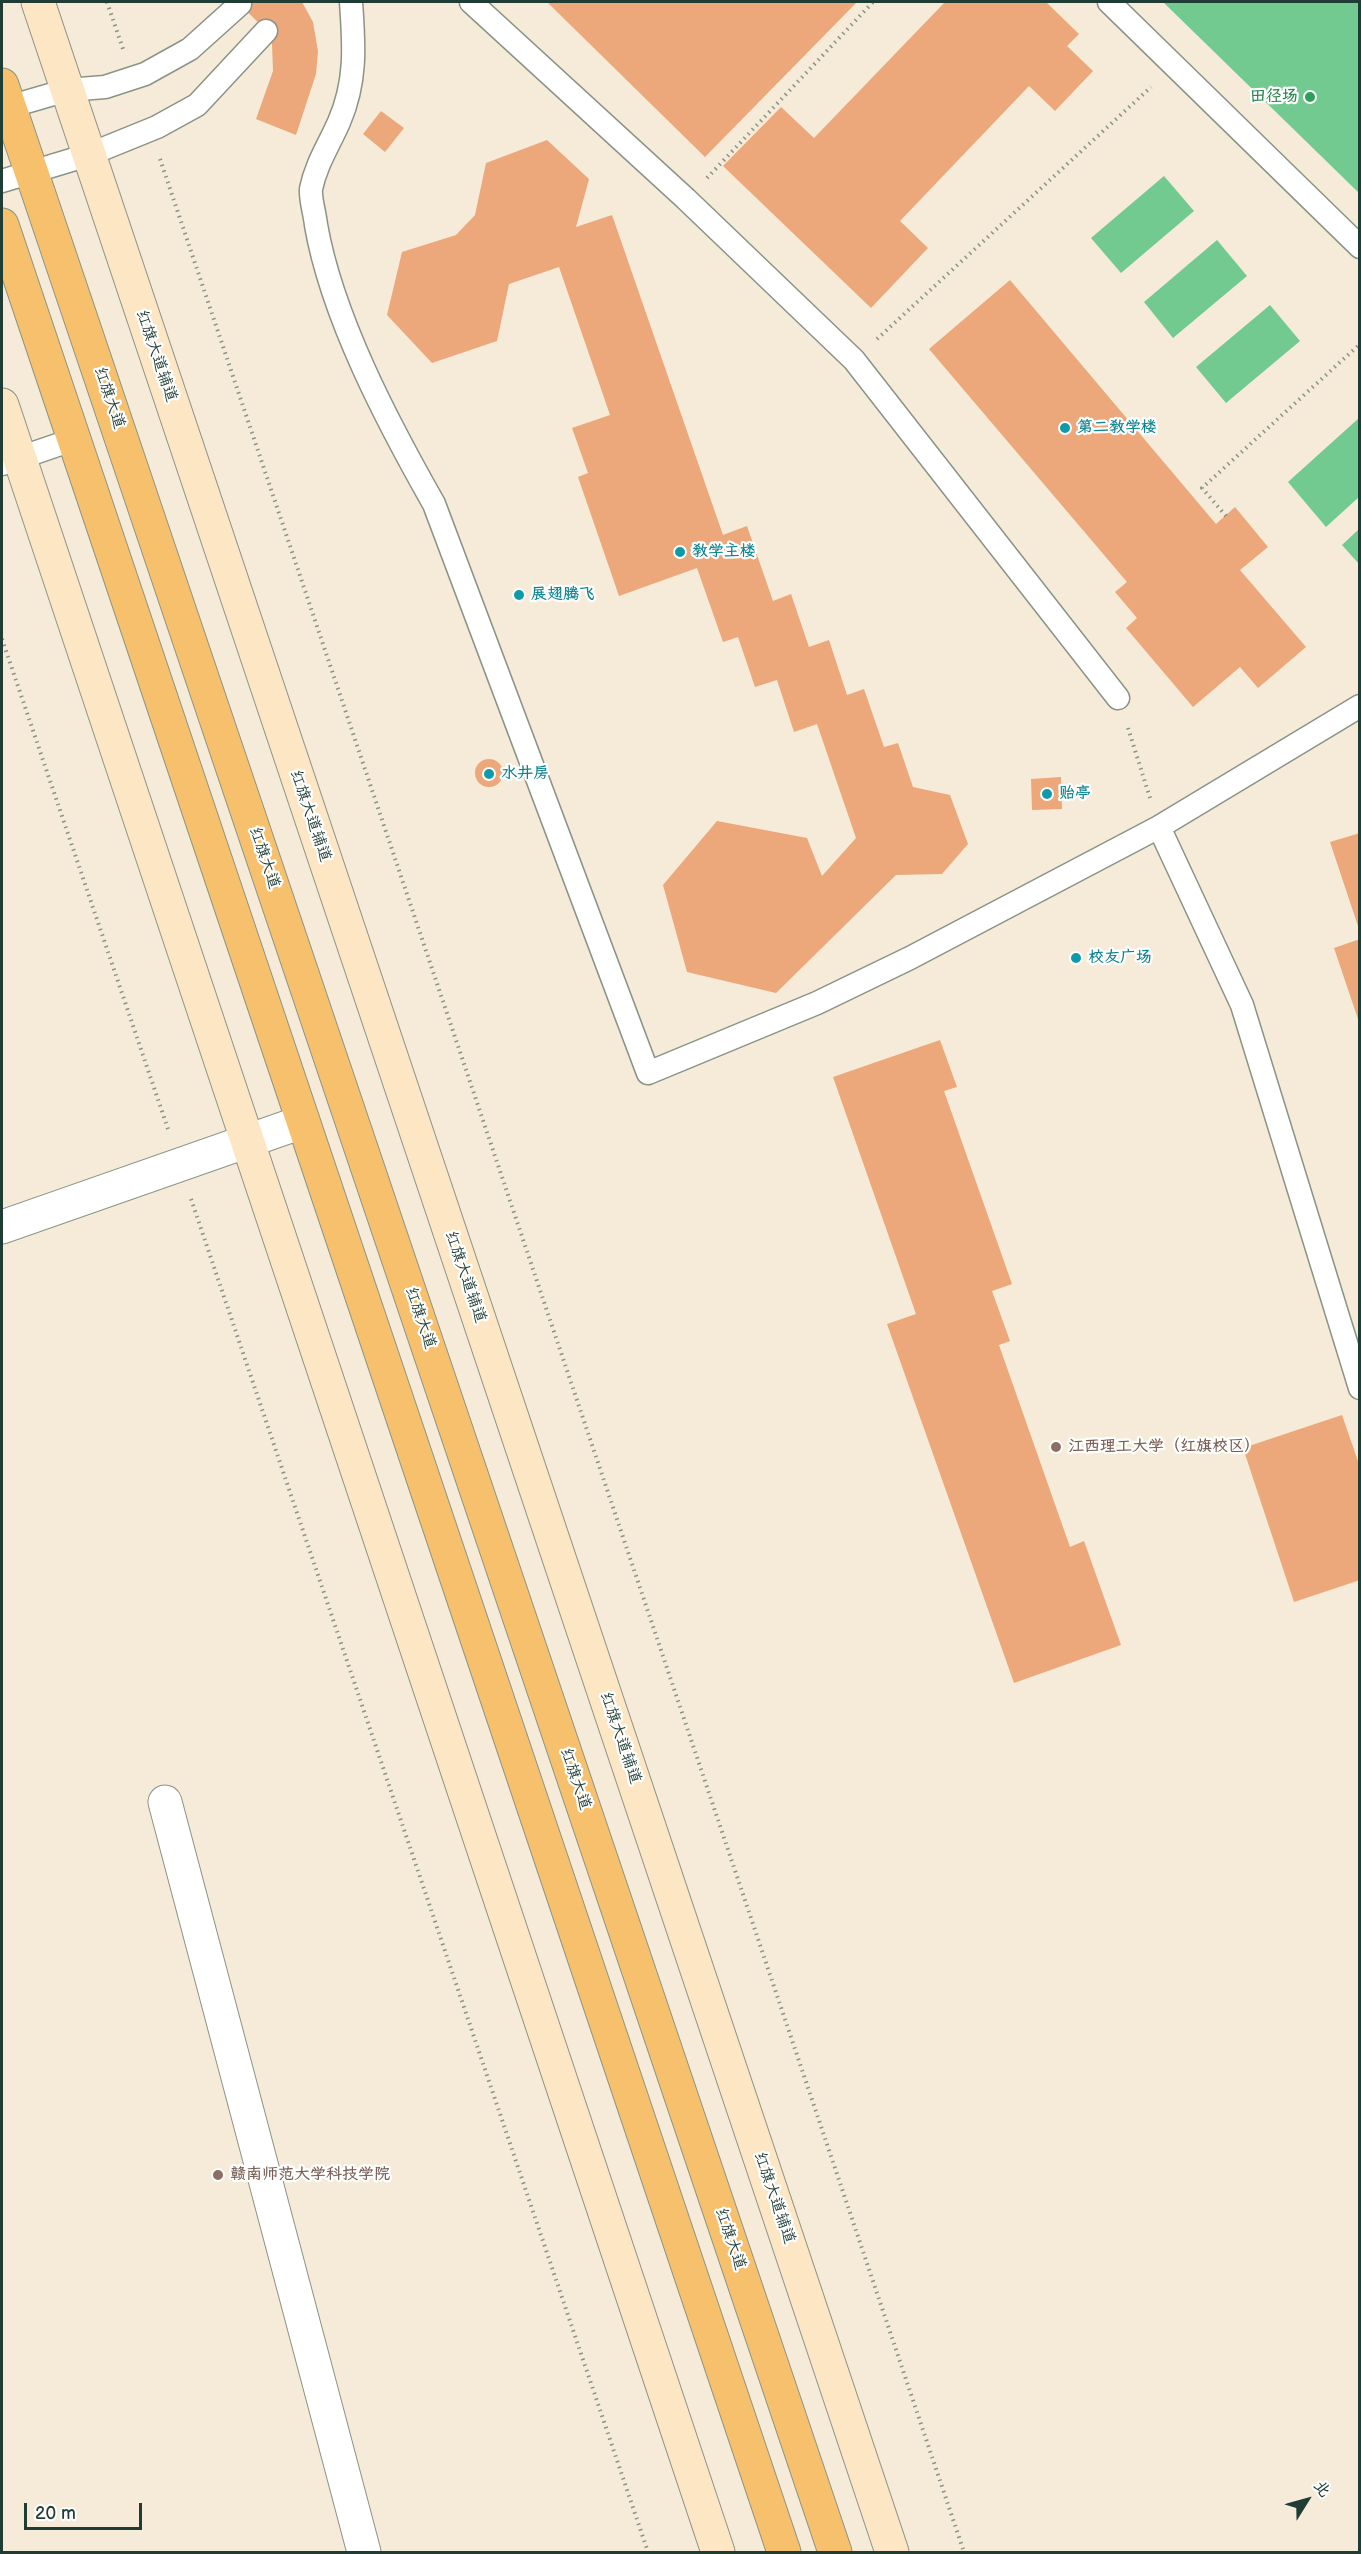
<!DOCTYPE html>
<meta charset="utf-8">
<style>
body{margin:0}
#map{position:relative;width:1361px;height:2554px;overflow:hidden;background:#f5ebd8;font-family:"Balsamiq Sans","LXGW WenKai TC",sans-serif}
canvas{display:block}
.frame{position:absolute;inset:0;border:3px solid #1f3d34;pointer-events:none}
.north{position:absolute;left:1277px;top:2470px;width:60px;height:60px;-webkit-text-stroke:4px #fff;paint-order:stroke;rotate:53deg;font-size:16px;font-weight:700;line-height:24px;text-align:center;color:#1f3d34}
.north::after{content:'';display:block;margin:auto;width:21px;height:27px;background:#1f3d34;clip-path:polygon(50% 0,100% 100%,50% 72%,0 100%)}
.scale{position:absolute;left:24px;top:2503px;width:118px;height:27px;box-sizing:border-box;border:3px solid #1f3d34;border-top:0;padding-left:8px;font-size:18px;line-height:21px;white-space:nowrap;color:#1f3d34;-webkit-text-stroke:4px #fff;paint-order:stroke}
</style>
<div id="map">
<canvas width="1361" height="2554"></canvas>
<div class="frame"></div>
<div class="north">北</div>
<div class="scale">20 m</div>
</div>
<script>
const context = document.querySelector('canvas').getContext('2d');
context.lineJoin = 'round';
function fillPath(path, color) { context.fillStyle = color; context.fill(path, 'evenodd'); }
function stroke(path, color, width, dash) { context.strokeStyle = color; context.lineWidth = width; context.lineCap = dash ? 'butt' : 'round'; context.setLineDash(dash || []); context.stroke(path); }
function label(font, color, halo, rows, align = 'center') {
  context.font = font + ' "Balsamiq Sans","LXGW WenKai TC",sans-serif'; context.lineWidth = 4.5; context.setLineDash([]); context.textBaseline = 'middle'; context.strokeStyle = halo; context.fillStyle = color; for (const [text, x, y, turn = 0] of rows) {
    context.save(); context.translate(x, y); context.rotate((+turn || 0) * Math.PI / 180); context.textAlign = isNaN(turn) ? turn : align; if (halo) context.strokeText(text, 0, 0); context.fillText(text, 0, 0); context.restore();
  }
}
fillPath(new Path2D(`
 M 1163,2 L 1359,2 L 1359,193 Z
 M 1164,176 L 1194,211 L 1121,273 L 1091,238 Z
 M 1217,240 L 1247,276 L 1173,338 L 1144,302 Z
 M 1270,305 L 1300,341 L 1226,403 L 1196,367 Z
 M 1359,418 L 1359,497 L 1326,527 L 1288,482 Z
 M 1359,529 L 1359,564 L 1342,545 Z`), '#72ca90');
fillPath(new Path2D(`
 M 237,2 L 302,2 L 313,22 L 318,51 L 316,74 L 296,135 L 256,119 L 273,71 L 272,44 L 262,26 Z
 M 547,2 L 857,2 L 705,157 Z
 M 945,2 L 1046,2 L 1079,34 L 1067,46 L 1093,71 L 1055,111 L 1029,86 L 900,221 L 928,248 L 871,308 L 723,166 L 781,107 L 814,138 Z
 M 381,111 L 404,128 L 385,152 L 363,134 Z
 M 547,140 L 589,179 L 576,227 L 612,215 L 723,535 L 747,526 L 773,601 L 791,594 L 809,647 L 829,640 L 847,695 L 864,689 L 884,747 L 898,743 L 913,787 L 950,795 L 968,844 L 942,874 L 896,875 L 776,993 L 687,972 L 663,885 L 717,821 L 807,838 L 822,876 L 856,838 L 817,724 L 794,732 L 777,680 L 755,687 L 738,637 L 723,642 L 697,568 L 619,596 L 578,477 L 588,473 L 572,428 L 610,415 L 559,267 L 509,284 L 497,341 L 432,363 L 387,315 L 402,252 L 456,235 L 475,215 L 486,163 Z
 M 1010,280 L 1216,524 L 1235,507 L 1268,547 L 1240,570 L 1306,647 L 1258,688 L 1240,667 L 1193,707 L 1126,628 L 1137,618 L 1115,592 L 1127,582 L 929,349 Z
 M475 773a14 14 0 1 1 28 0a14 14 0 1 1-28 0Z
 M 1061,777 L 1062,809 L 1032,810 L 1031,779 Z
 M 1360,833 L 1360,929 L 1359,929 L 1330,842 Z
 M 1360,939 L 1360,1022 L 1359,1022 L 1334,948 Z
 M 940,1040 L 957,1087 L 944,1091 L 1012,1284 L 992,1291 L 1010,1341 L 999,1345 L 1070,1547 L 1084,1541 L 1121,1645 L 1014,1683 L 887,1324 L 916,1314 L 833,1077 Z
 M 1342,1415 L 1360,1467 L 1360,1580 L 1294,1602 L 1243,1448 Z`), '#eca77a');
const lane = new Path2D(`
 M 351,2 C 354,44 357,81 339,122 C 329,145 316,164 311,189 C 310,199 315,214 316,225 C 332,317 388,423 434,504 L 648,1073 L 817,1003 L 910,958 L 1159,827 L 1360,706
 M 471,2 L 686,199 L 854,360 L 1118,698
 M 1109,2 L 1360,247
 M 2,109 L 67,90 L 105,87 L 145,74 L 190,49 L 240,4
 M 2,181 L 88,155 L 157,127 L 197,105 L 266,31
 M 2,464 L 72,440
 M 1159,827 L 1242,1005 L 1360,1388`);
const street = new Path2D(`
 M 2,1227 L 302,1122
 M 165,1802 L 364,2552`);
const secondary = new Path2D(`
 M 38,2 L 892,2552
 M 2,405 L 718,2552`);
const primary = new Path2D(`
 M 2,85 L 835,2552
 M 2,225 L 784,2552`);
stroke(lane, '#8a9486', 25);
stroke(street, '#8a9486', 35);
stroke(secondary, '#8a9486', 35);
stroke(primary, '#8a9486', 35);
stroke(new Path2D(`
 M 107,2 L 123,49
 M 160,159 L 964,2552
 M 707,178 L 873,2
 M 877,339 L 1151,87
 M 1226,516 L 1202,488 L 1360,344
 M 2,639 L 168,1129
 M 1128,728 L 1150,798
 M 191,1199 L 648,2552`), '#8a9486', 4, [1.5, 4.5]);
stroke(lane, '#fff', 22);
stroke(street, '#fff', 33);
stroke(secondary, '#fce6c4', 33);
stroke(primary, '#f7c06c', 33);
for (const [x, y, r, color] of [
 [1310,97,6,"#2e9e5b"],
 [1065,428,6,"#0f9aa8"],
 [680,552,6,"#0f9aa8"],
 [519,595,6,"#0f9aa8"],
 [489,774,6,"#0f9aa8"],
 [1047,794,6,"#0f9aa8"],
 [1076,958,6,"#0f9aa8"],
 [1056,1447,6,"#8d6e63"],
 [218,2175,6,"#8d6e63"]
]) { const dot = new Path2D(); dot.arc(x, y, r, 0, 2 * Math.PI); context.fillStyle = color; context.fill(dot); stroke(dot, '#fff', 2); }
label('bold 16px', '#27864d', '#fff', [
 ["田径场",1298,97]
], 'right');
label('16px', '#1f3d34', '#fff', [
 ["红旗大道辅道",156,356,71],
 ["红旗大道",109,398,71],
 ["红旗大道辅道",310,816,71],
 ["红旗大道",264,858,71],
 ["红旗大道辅道",465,1277,71],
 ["红旗大道",420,1318,71],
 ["红旗大道辅道",620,1738,71],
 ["红旗大道",575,1779,71],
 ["红旗大道辅道",774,2198,71],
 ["红旗大道",730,2239,71]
]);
label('bold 16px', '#0d838f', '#fff', [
 ["第二教学楼",1077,428],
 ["教学主楼",692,552],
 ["展翅腾飞",531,595],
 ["水井房",501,774],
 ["贻亭",1059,794],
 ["校友广场",1088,958]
], 'left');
label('bold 16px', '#785e54', '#fff', [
 ["江西理工大学（红旗校区）",1068,1447],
 ["赣南师范大学科技学院",230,2175]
], 'left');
</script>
